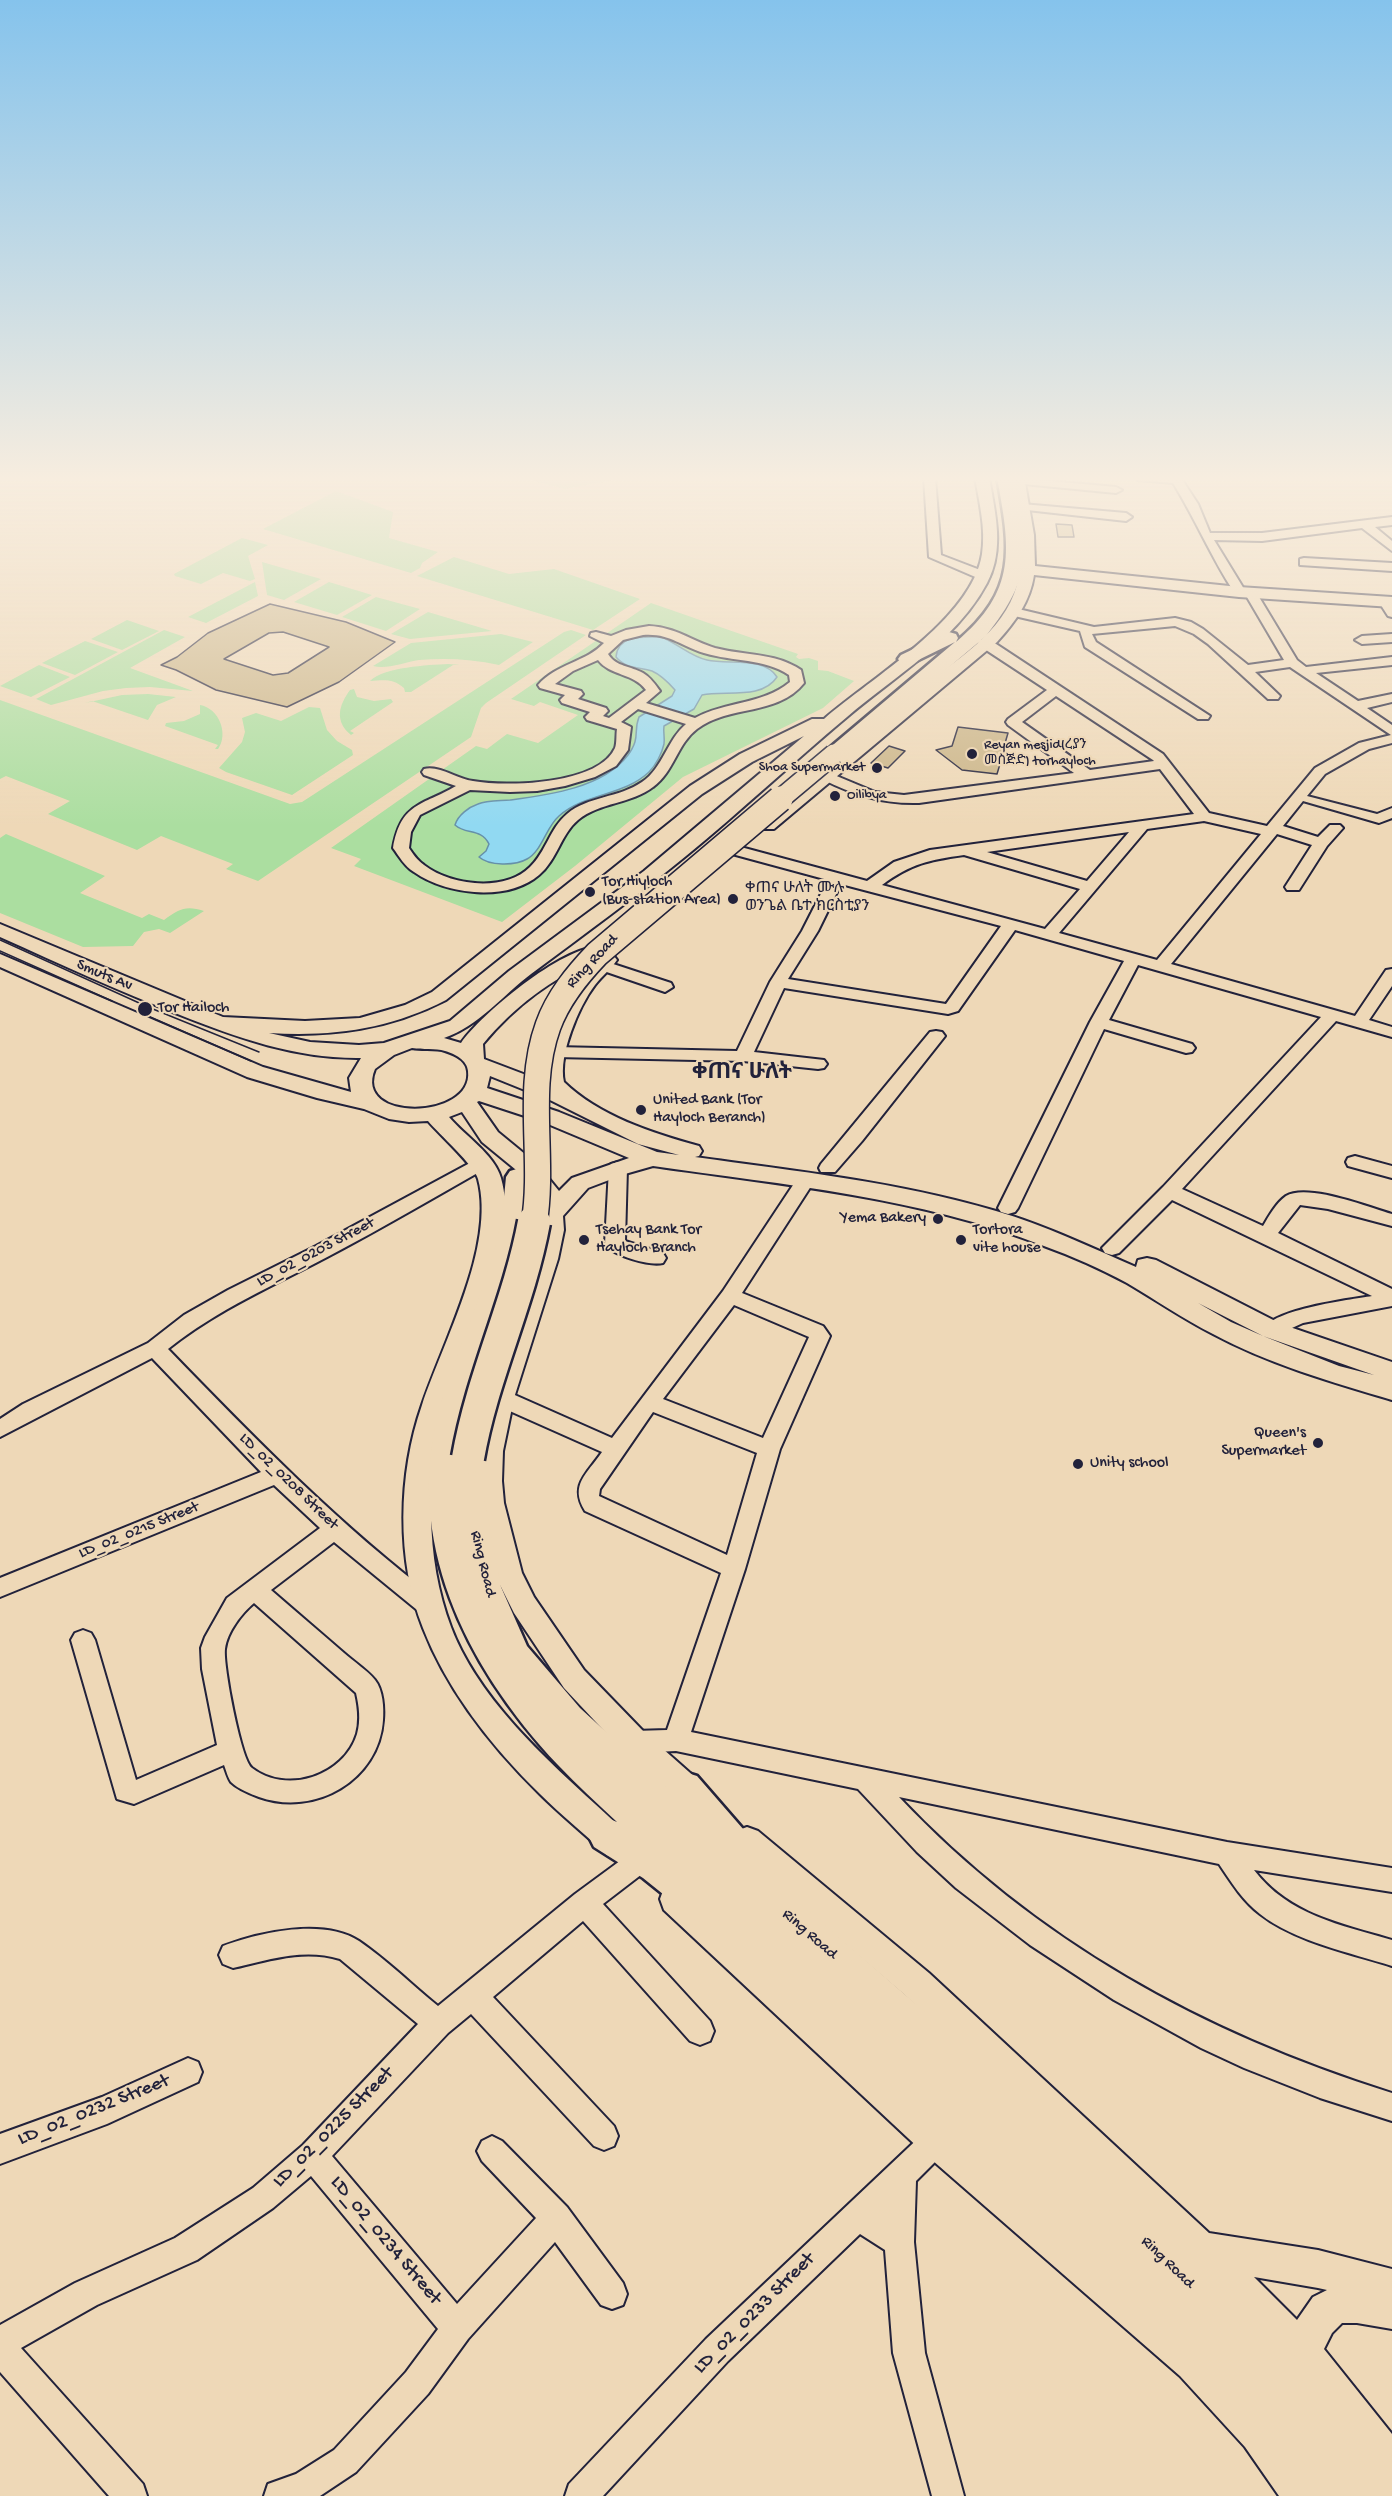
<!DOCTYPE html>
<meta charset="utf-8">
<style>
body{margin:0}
canvas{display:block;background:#eed8b7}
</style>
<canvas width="1392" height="2496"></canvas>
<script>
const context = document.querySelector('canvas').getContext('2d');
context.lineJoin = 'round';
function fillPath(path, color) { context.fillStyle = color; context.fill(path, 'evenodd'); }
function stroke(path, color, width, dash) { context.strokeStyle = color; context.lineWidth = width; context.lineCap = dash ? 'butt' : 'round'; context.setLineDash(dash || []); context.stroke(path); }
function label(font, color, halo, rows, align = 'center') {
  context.font = font + ' "Gochi Hand","Noto Sans Ethiopic",sans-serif'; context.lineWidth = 4.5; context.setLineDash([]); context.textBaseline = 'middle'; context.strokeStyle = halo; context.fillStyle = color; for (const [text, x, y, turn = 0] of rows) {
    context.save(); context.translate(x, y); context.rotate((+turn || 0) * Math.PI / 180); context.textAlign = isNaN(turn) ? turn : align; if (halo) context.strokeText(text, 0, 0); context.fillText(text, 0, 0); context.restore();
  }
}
fillPath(new Path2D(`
 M 520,477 L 630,477 L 564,489 Z
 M 336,491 L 393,512 L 389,538 L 438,552 L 422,563 L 420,568 L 411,573 L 263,529 Z
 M 242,538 L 268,545 L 248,556 L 255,579 L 250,581 L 223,573 L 201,584 L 175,576 L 174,574 Z
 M 454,557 L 509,574 L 554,569 L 640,599 L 593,630 L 417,576 Z
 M 262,562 L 321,579 L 284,600 L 267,595 Z
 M 255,582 L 258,596 L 206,623 L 188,617 Z
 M 329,582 L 372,595 L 337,615 L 294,602 Z
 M 376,597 L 420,609 L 386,631 L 342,617 Z
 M 651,603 L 798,654 L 796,657 L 799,659 L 809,658 L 818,661 L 818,670 L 828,671 L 854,681 L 823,708 L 683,777 L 575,866 L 502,922 L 354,866 L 361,859 L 331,848 L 476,746 L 487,749 L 507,734 L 538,743 L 578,715 L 540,702 L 534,706 L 511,699 Z
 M 428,612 L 492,631 L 410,639 L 391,634 Z
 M 127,620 L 159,631 L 122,650 L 91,639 Z
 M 164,630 L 185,637 L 130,668 L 193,691 L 150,687 L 126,688 L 103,691 L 51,705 L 36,699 Z
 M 571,630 L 586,635 L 486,703 L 481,708 L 471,737 L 258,881 L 226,869 L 233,864 L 161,836 L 137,850 L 48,814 L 70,801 L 6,776 L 0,779 L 0,700 L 290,804 L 302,802 L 564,632 Z
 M 501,634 L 533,642 L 499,665 C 472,659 446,658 419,660 C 405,662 386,670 373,666 L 411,643 Z
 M 85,641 L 118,652 L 75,675 L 42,663 Z
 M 448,664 L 460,665 L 453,665 L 411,692 L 405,692 L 404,688 C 393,678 383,680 370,681 C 384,667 428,665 448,664 Z
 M 39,665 L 70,677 L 31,697 L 0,686 Z
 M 354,689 L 357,697 L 374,701 L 391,699 L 393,702 L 350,731 L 354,733 L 351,735 C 334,721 339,705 350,690 Z
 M 148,694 L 176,697 L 157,705 L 148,720 L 92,701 L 85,703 L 122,695 Z
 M 200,705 C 219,708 229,734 218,749 L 215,749 L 218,745 L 165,726 L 166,723 L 184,721 L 200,714 Z
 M 309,707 L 320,708 L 327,730 L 337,741 L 352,750 L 353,755 L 292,795 L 226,772 L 219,768 L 242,742 L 245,732 L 242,718 L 256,713 L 281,721 Z
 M 6,834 L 105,876 L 80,893 L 142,918 L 149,914 L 164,920 C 179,909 186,905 204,911 L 170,933 L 159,929 L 144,932 L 133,946 L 83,947 L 0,913 L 0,838 Z`), '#abdea0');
const water = new Path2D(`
 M 661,637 C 677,643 691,657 707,660 C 729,665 764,656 777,677 C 762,700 725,690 702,695 L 694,709 L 664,726 C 663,732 665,738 664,744 C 662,753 656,765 649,772 C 624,796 585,793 559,816 C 546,827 542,851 527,859 C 515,866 489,866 479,857 L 486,851 L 489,844 C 481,828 466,835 455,825 C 458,815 469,807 478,804 C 487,800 500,801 510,800 C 548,795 603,788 628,755 C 641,737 633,732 639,717 L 672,696 L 675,690 C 668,682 661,675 652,671 C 638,667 626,669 616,657 C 618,634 643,637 661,637 Z`);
fillPath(water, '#91d9f2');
stroke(water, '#6590a9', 1.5);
const building = new Path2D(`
 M 1056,524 L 1072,525 L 1074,537 L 1058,537 Z
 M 270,604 L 346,622 L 395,642 L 339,682 L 287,707 L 216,690 L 176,670 L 161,665 L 177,657 L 208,633 ZM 283,632 L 329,647 L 288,673 L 273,675 L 224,659 L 269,633 Z
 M 958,727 L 1008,733 L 1001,757 L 1004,761 L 1000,764 L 997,774 L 962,770 L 936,750 L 952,746 Z
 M 889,746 L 905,751 L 888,768 L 871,763 Z`);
fillPath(building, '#cbb588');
stroke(building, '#22223b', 1.5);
const minor = new Path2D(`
 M 924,477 L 935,477 L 941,555 L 988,573 L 990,576 L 988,579 L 980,579 L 929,557 Z
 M 1132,477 L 1181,478 L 1198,504 L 1210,533 L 1262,533 L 1392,517 L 1392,525 L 1375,527 L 1392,541 L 1392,551 L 1362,528 L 1262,541 L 1214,540 L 1244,589 L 1238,593 L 1234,592 C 1211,557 1195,518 1173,483 L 1138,480 Z
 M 1017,478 L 1116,487 L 1122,490 L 1116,493 L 1013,483 L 1013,479 Z
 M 1022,504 L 1126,513 L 1132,517 L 1126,521 L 1018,509 L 1018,505 Z
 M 1304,558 L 1392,563 L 1392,571 L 1300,565 L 1300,559 Z
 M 1250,588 L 1256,592 L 1297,660 L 1306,667 L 1392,657 L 1392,665 L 1316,673 L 1358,701 L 1392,694 L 1392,702 L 1367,708 L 1392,725 L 1392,743 L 1369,749 L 1325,774 L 1307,796 L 1377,814 L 1392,808 L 1392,818 L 1379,823 L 1303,801 L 1283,826 L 1318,837 L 1330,825 L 1340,825 L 1343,828 L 1327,846 L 1299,890 L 1287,890 L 1285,887 L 1312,845 L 1277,834 L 1171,964 L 1355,1016 L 1386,970 L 1392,969 L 1392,986 L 1369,1020 L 1392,1027 L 1392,1037 L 1336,1021 L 1182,1189 L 1263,1226 C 1269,1216 1276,1203 1286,1196 C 1307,1183 1368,1207 1392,1214 L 1392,1226 L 1328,1209 L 1300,1205 L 1278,1233 L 1392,1289 L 1392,1306 L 1303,1323 L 1272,1337 L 1265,1335 L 1262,1330 C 1274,1309 1348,1300 1372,1296 L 1172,1200 L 1119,1253 L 1112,1255 L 1105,1253 L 1102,1248 L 1163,1187 L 1321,1017 L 1138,965 L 1109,1020 L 1192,1044 L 1195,1048 L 1192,1052 L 1186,1053 L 1104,1029 L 1018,1208 L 1015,1212 L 1008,1214 L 1001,1212 L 998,1208 L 1090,1022 L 1124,961 L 1015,930 L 958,1011 L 948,1014 L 784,988 L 754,1052 L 824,1060 L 827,1064 L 824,1068 L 818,1069 L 743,1061 L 555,1057 L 549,1056 L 546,1052 L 549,1048 L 555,1047 L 737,1051 L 770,982 L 802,931 L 828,880 L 732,854 L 729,851 L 732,848 L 737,846 L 867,881 L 894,862 L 930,850 L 1194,814 L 1160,769 L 919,803 C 882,804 854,795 822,779 L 820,776 L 822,773 L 827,772 L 875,792 L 904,795 L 1074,773 L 1008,725 L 1006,722 L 1008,719 L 1047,690 L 980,646 L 978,643 L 980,640 L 990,640 L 1163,754 L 1209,813 L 1267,826 L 1315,768 L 1359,743 L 1391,735 L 1290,667 L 1255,672 L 1280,696 L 1278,699 L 1268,699 L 1208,644 L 1194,634 L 1175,626 L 1092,634 L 1096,642 L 1210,716 L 1208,719 L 1198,719 L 1085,647 L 1080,631 L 1010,615 L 1008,612 L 1014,608 L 1094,627 L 1175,618 L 1191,622 L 1203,629 L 1248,665 L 1284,660 L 1244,592 ZM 1056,696 L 1153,760 L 1154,761 L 1090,770 L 1022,722 ZM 1204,821 L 1261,834 L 1157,960 L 1059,933 L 1147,829 ZM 1129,832 L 1087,881 L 987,852 ZM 964,855 L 1080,889 L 1045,929 L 882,885 C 912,863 929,860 964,855 ZM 841,884 L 1001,926 L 946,1004 L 788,979 L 818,931 Z
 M 1385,598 L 1392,603 L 1392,617 L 1388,616 L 1379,602 Z
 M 649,626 C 675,627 692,641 715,648 C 745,656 774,652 801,670 L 804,683 C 778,716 728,705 697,729 C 677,744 674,772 653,787 C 631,804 600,802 578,820 C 561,834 557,860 539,875 C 508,902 446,895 414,872 C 405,867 399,856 393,848 C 401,802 422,806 456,786 L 424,775 L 422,772 L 424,769 C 439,765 457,779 473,781 C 506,787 598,785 615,748 C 617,743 616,735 617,729 L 587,720 L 585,717 L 590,712 L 562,703 L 560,700 L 565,695 L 540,688 L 538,685 C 556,664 586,662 604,643 L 590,636 L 591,633 L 596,632 L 611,636 L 626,630 ZM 643,635 C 670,633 680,646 704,653 C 733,662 764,658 789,675 L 790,682 C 762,705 726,701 695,718 L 646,703 L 660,691 C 655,684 650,677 643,673 C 631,666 616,667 608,654 L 623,640 ZM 598,660 C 610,676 634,673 646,690 L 609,718 L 603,716 L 608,711 L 606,708 L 578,699 L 583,694 L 581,691 L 555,684 L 573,671 ZM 638,709 L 686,724 C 667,740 663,768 642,782 C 619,798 588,796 567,814 C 550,828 546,852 530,867 C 505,892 451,886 424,865 C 417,860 413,854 409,848 L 411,832 L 420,815 L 470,790 L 510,792 L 537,791 L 565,786 L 595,777 L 616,766 L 628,750 L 631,727 L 621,722 Z
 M 1392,634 L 1392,642 L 1362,644 L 1355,640 L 1362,636 Z
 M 601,960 L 671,983 L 673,987 L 665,992 L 595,968 L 593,965 Z
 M 936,1031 L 942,1032 L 945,1036 L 862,1141 L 835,1172 L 821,1172 L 819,1168 L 821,1164 L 930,1032 Z
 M 1355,1156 L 1392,1166 L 1392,1178 L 1348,1166 L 1346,1162 L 1348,1158 Z
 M 481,1157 L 488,1159 L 490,1163 L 488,1167 C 435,1197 384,1227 331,1255 C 275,1285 218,1309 168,1349 C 254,1438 339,1525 438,1600 L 442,1607 L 438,1614 L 430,1617 L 422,1614 L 334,1542 L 271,1590 C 295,1611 320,1632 344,1653 C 354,1662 367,1670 375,1680 C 383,1690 384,1708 383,1720 C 379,1780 315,1817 259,1797 C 251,1794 238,1789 231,1782 C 228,1778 226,1770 224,1765 L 134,1804 L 117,1799 L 71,1640 L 75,1633 L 83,1630 L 91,1633 L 95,1640 L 136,1780 L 217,1745 L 202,1669 L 201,1648 L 205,1637 L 227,1598 L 320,1528 L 274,1485 L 0,1597 L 0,1578 L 261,1472 L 152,1358 L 0,1437 L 0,1419 L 23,1404 L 148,1343 L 184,1315 L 228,1290 L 316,1246 ZM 254,1603 L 356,1693 C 359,1706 361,1720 357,1734 C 344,1776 287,1795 252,1768 C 241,1760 223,1665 225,1649 C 227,1632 242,1613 254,1603 Z
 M 618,1162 L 625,1164 L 627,1168 L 625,1241 L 663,1253 L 666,1258 L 663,1263 C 650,1266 613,1256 605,1244 L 609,1168 L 611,1164 Z
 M 806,1174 L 813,1176 L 815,1180 L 742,1293 L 823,1326 L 830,1336 L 780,1449 L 745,1569 L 691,1732 L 1227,1842 L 1392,1868 L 1392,1892 L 1254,1870 C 1288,1915 1341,1925 1392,1940 L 1392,1966 C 1351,1953 1294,1941 1260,1914 C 1243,1901 1231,1882 1219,1864 L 899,1797 C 1036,1942 1204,2034 1392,2093 L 1392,2121 L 1320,2098 L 1244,2068 L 1201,2048 L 1114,2000 L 1030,1945 L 956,1888 L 917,1852 L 858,1789 L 676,1751 L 634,1753 L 625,1750 L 622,1742 L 625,1734 L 634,1731 L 667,1730 L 721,1573 L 585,1511 C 569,1485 587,1474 602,1452 L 494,1404 L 490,1398 L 494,1392 L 501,1390 L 508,1392 L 612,1438 L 723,1291 L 799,1176 ZM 734,1305 L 809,1337 L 763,1438 L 663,1399 ZM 653,1412 L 757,1453 L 727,1555 L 599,1496 L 600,1489 Z
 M 637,1851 L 646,1855 L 650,1863 L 646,1871 L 603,1904 L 710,2021 L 714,2031 L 710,2041 L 700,2045 L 690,2041 L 583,1921 L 493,1997 L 614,2126 L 618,2136 L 614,2146 L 604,2150 L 594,2146 L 471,2014 L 448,2033 L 332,2156 L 457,2304 L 536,2218 L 482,2161 L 477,2151 L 482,2141 L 492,2136 L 502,2141 L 567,2207 L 623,2283 L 627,2294 L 623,2305 L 612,2309 L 601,2305 L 555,2242 L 468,2339 L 428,2394 L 356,2472 L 320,2496 L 264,2496 L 268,2484 L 296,2474 L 334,2450 L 406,2372 L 438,2329 L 311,2176 L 273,2208 L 197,2260 L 97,2305 L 21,2348 L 143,2484 L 147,2496 L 109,2496 L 0,2372 L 0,2325 L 75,2283 L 175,2238 L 253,2188 L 303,2145 L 418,2024 L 340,1959 C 303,1948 269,1960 233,1968 L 223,1964 L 219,1955 L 223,1946 C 260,1932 324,1918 359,1941 C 387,1960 412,1985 438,2006 L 575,1894 L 628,1855 Z
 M 188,2058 L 198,2062 L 202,2072 L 198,2082 L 107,2124 L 0,2164 L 0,2134 L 102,2097 Z
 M 937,2125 L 947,2130 L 952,2140 L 947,2150 L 916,2181 L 914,2242 L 925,2353 L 964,2496 L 932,2496 L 893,2353 L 885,2250 L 860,2234 L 728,2361 L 603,2496 L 565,2496 L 569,2484 L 706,2339 L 927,2130 Z`);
const major = new Path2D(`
 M 975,477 L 989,477 C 995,513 1005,549 987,583 C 957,640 895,676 847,717 C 793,762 741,811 686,856 C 636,897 583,935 531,974 C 502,996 479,1026 444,1038 L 461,1043 C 482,1013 571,938 608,947 L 611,951 L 609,954 L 614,956 L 617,960 C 611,969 602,976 595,985 C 579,1006 558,1055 564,1082 C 599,1116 652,1133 699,1146 L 702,1151 L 699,1156 L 695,1157 C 795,1171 899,1182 996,1211 C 1044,1225 1090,1247 1136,1267 L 1138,1260 L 1147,1258 L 1156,1260 L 1281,1324 L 1392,1362 L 1392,1400 C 1331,1382 1269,1364 1213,1334 C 1183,1319 1156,1300 1127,1283 C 1101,1269 1072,1256 1044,1246 C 919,1197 785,1185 653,1166 L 625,1174 L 588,1188 L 563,1216 L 564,1230 L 558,1259 L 514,1398 L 503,1451 L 502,1481 L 504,1503 L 522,1573 L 534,1597 L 584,1670 L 645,1733 L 706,1787 L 711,1797 L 706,1807 L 695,1811 L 684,1807 L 623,1751 L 564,1688 L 514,1613 L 494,1573 L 476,1503 L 474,1481 L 477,1451 L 488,1398 L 534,1259 L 540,1230 L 539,1199 L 537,1192 L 521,1174 L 482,1142 L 462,1112 L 449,1117 C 465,1136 494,1154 501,1178 C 520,1243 468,1342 448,1404 C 425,1474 425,1558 451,1627 C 482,1709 567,1777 629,1835 L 634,1845 L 629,1855 L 618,1859 L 607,1855 C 585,1834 561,1815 540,1794 C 492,1747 447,1690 423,1628 C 396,1560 398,1474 422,1405 C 443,1342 496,1245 478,1179 C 475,1166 439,1134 428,1121 L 409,1122 L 389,1119 L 364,1109 L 317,1098 L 247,1077 L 0,967 L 0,954 L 263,1067 L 351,1092 L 349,1078 L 361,1058 C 297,1059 238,1038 180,1015 C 119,991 60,964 0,937 L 0,924 L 223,1017 L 305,1021 L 360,1018 L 405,1005 L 432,992 L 690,786 L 740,754 L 812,719 L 824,719 C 871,678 972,619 982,554 C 986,528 979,502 975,477 ZM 804,736 L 644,871 L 509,971 L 450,1021 L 384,1043 L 359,1045 L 310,1042 L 269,1033 C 333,1037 390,1029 446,1000 L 702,794 L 752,762 ZM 595,961 C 568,986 536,1043 542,1081 L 484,1059 L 483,1044 C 513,1008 551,978 595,961 ZM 412,1048 C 423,1050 435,1048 445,1051 C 455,1054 467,1060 468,1071 C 474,1120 352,1123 375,1069 L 394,1055 ZM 490,1076 L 552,1101 L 638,1144 L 679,1155 L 657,1152 L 559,1112 L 487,1088 ZM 479,1101 L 543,1122 L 629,1158 L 572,1178 L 559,1191 L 537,1164 L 498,1132 L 477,1102 ZM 1198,1303 L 1263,1336 L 1231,1322 ZM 1263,1336 L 1374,1375 L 1339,1366 Z
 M 1010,477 L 1024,477 L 1034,535 L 1035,566 L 1239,587 L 1392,597 L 1392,607 L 1239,597 L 1034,575 C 1030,602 1015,622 997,642 L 774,829 L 760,829 L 758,825 L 760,821 C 811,779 861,737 911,695 C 946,666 997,639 1014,594 C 1028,557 1016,515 1010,477 Z
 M 747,1827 L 758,1831 L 929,1973 L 1209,2233 L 1318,2250 L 1392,2269 L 1392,2329 L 1357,2323 L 1342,2323 L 1332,2333 L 1324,2349 L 1392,2434 L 1392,2486 L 1378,2480 L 1288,2366 L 1187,2263 L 905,1995 L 736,1851 L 731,1841 L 736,1831 ZM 1254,2277 L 1318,2288 L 1327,2290 L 1313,2297 L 1297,2320 Z
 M 676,1884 L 688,1888 L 950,2127 L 1208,2348 L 1273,2419 L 1317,2482 L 1323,2496 L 1279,2496 L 1245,2447 L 1180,2376 L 924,2153 L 664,1910 L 660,1899 L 664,1888 Z`);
const highway = new Path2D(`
 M 997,477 L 1013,477 C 1028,550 1035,574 986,636 L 841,758 L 834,760 L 827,758 L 824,754 L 827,750 L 955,642 L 908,665 L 901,663 L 898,659 L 901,655 L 949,632 L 956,634 L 958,638 L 956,642 C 1018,590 1010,549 997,477 Z
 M 520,1168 L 530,1171 L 534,1177 C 531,1198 530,1220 525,1241 C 509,1312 478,1375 463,1448 L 468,1446 L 479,1449 L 484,1458 L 484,1497 L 501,1587 L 527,1646 L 580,1708 L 666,1787 L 671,1776 L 684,1772 L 697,1776 L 770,1860 L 775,1872 L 772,1879 L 970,2051 L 1254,2315 L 1294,2355 L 1392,2474 L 1392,2496 L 1310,2496 L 1255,2423 L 1133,2299 L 784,1982 L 719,1920 L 708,1924 L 694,1919 L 643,1878 L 594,1847 L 588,1835 L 594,1823 L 607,1818 L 617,1822 C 597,1803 577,1785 558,1765 C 466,1667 401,1539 441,1403 C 458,1348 483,1296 497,1240 C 502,1219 504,1198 506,1177 L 510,1171 Z`);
stroke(minor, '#22223b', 4);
stroke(major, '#22223b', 4);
stroke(highway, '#22223b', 5);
fillPath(minor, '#eed8b7');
fillPath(major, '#eed8b7');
fillPath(highway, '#eed8b7');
stroke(new Path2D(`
 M 0,940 L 148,1007 L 259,1052
 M 0,951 L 112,1001
 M 148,1016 L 251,1061`), '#22223b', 1.5);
const highwayBridgeFar2 = new Path2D(`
 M 778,801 L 834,754`);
const highwayBridgeFar1 = new Path2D(`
 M 534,1224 C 545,1159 525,1089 548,1026 C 558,998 577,975 597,954 L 780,799`);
const highwayBridge = new Path2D(`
 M 468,1458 C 482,1377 519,1303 534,1222`);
stroke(highwayBridgeFar2, '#22223b', 22, []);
stroke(highwayBridgeFar1, '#22223b', 28, []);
stroke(highwayBridge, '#22223b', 37, []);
stroke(highwayBridgeFar2, '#eed8b7', 19);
stroke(highwayBridgeFar1, '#eed8b7', 25);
stroke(highwayBridge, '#eed8b7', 32);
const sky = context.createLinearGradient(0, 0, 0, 826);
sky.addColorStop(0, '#85c3ec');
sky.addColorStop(0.58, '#f7eddf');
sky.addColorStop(1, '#f7eddf00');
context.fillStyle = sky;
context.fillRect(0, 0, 1392, 826);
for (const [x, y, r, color] of [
 [972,754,6,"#22223b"],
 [877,768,6,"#22223b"],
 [835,796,6,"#22223b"],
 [590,892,6,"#22223b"],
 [733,899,6,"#22223b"],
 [145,1009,8,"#22223b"],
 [641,1110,6,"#22223b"],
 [938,1219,6,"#22223b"],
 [584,1240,6,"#22223b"],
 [961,1240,6,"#22223b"],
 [1318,1443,6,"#22223b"],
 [1078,1464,6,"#22223b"]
]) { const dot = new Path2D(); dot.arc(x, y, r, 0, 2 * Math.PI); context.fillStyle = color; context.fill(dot); stroke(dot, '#eed8b7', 2); }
label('14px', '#22223b', '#eed8b7', [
 ["Reyan mesjid(ረያን",984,746],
 ["መስጅድ) torhayloch",984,762],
 ["Shoa Supermarket",865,768,"right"],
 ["Oilibya",847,796]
], 'left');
label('16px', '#22223b', '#eed8b7', [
 ["Tor Hiyloch",602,883],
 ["(Bus-station Area)",602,901],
 ["ቀጠና ሁለት ሙሉ",745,890],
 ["ወንጌል ቤተ ክርስቲያን",745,908],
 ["Tor Hailoch",158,1009],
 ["United Bank (Tor",653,1101],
 ["Hayloch Beranch)",653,1119],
 ["Yema Bakery",926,1219,"right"],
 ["Tsehay Bank Tor",596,1231],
 ["Hayloch Branch",596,1249],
 ["Tortora",973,1231],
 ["vite house",973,1249],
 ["Queen's",1306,1434,"right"],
 ["Supermarket",1306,1452,"right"],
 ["Unity school",1090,1464]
], 'left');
label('16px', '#22223b', '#eed8b7', [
 ["Ring Road",593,962,-47],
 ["Smuts Av",104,976,23],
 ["LD_02_0203 Street",316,1253,-28],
 ["LD_02_0208 Street",288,1482,44],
 ["LD_02_0215 Street",139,1531,-22],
 ["Ring Road",482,1564,76],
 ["Ring Road",809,1935,41],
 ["Ring Road",1167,2263,44]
]);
label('20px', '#22223b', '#eed8b7', [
 ["LD_02_0232 Street",94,2111,-22],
 ["LD_02_0225 Street",334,2128,-45],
 ["LD_02_0234 Street",385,2241,50],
 ["LD_02_0233 Street",755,2314,-45]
]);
label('bold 22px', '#22223b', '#eed8b7', [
 ["ቀጠና ሁለት",742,1075]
]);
</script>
